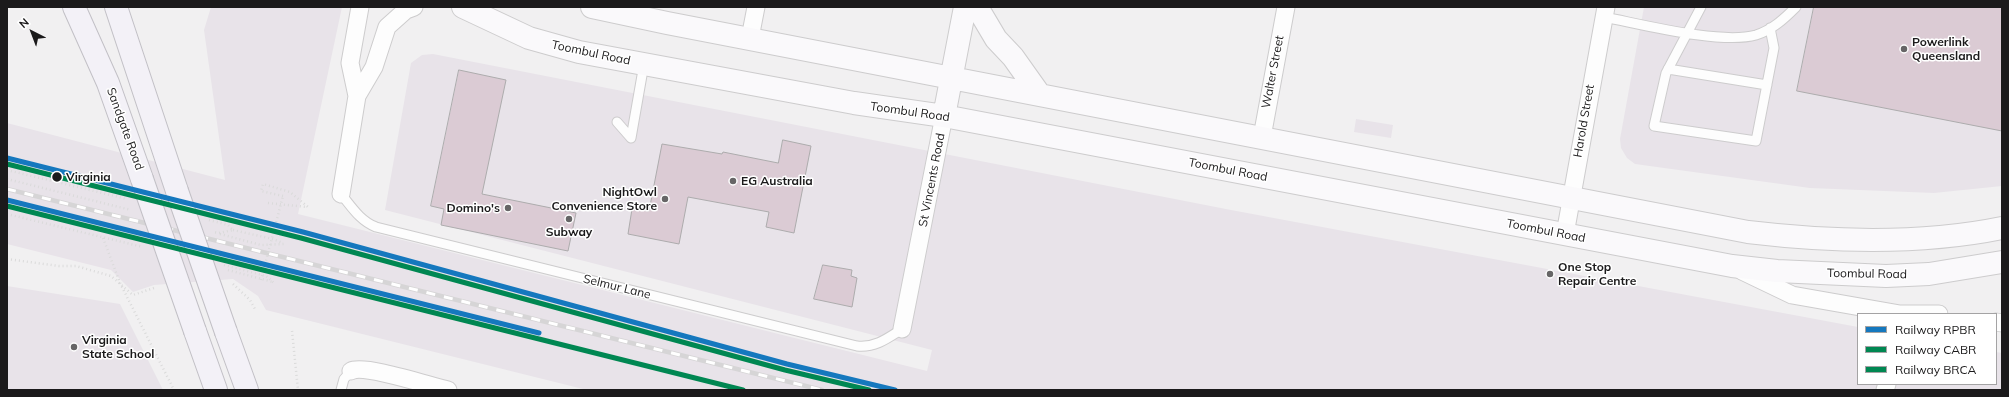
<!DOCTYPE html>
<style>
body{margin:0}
#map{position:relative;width:2009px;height:397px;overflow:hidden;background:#f1f0f1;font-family:Mulish,sans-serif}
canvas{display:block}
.frame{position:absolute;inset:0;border:8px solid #1b1a1b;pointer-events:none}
.legend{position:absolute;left:1857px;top:313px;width:140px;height:72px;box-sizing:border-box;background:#fff;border:1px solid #a4a3a4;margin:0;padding:5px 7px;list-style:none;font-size:12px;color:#1b1a1b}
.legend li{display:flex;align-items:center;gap:8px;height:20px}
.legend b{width:20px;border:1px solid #a4a3a4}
.north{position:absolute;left:12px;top:12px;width:40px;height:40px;-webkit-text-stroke:3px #fff;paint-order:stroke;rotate:318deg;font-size:11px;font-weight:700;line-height:16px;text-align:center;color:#1b1a1b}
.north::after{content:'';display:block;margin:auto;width:14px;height:18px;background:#1b1a1b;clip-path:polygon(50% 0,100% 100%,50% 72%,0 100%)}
</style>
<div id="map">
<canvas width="2009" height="397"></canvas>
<div class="frame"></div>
<ul class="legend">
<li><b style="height:5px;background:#1578be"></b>Railway RPBR</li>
<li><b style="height:5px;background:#008752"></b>Railway CABR</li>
<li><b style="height:5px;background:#008752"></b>Railway BRCA</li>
</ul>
<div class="north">N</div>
</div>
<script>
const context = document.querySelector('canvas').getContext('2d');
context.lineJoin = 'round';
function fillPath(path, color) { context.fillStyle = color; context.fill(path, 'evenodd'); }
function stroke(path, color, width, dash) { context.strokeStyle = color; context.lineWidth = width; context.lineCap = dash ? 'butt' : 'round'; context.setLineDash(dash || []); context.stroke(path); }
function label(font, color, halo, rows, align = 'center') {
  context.font = font + ' Mulish,sans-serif'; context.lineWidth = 3; context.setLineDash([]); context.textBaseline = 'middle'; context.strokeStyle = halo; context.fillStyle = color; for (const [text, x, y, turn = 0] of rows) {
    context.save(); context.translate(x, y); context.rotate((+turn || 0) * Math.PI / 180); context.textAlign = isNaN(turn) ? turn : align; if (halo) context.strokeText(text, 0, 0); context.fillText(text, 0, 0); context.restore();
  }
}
fillPath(new Path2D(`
 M 211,7 L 342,7 L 298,214 L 927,371 L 932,350 L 385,210 L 411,63 L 422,55 L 433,54 L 1231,210 L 1858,327 L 1858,384 L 1996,384 L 1996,352 L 2002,353 L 2002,390 L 587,390 L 266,310 L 258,296 L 233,279 L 154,285 L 133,292 L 111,270 L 7,244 L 7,123 L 225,180 L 204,30 Z
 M 1644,7 L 2002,7 L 2002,186 L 1934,193 L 1810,188 L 1635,164 L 1627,158 L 1621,148 L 1620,139 Z
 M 1356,119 L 1393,125 L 1391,138 L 1354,132 Z
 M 7,286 L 120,304 L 163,390 L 7,390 Z`), '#e8e3e9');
const building = new Path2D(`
 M 1814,7 L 2002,7 L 2002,131 L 1797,91 Z
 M 459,70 L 506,80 L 482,194 L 576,213 L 568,251 L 441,225 L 444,209 L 431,206 Z
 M 783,140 L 811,146 L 794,233 L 766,227 L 769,212 L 688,197 L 679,244 L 628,234 L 632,209 L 649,211 L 662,144 L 722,154 L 723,152 L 778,163 Z
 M 823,265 L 852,270 L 851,276 L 857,278 L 852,307 L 814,299 Z`);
fillPath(building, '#dbcbd4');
stroke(building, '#adacad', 1);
const lane = new Path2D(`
 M 1701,7 L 1666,73 L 1654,126 L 1756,141 L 1774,48 L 1770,28
 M 1604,17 C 1641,24 1721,45 1756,35 C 1772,30 1784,19 1796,7
 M 1668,69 L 1767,85
 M 617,122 L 631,138
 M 631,138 L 644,64
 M 341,194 C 351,206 360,221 376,227 L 857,346 C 875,348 888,338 902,329
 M 341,390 L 344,379 L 351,371`);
const street = new Path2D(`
 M 750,38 L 756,7
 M 357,96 L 350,63 L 360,7
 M 1262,137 L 1286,7
 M 341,194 L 357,96 L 374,67 L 387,27 L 406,10 L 414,7
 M 1565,234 L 1606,7
 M 1742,271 L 1792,295 L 1900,314 L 1939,314
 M 1996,322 L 2002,323
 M 902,329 L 944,116
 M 351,371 C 364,364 430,386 448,390
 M 1885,390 L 1887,384`);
const secondary = new Path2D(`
 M 463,7 L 529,38 L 579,52 L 854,103 L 944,116 L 1732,266 L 1777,271 L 1886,276 L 1929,274 L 2002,262
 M 592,7 L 667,23 L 1748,232 C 1832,242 1919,245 2002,228
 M 977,7 L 996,39 L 1013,57 L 1040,95
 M 944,116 L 965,7`);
const highway = new Path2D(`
 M 74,7 L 108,83 L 142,179
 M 116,7 L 177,191
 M 195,331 L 216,390
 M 226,332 L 247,390`);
stroke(lane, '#cdcccd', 11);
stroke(street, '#cdcccd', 19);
stroke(secondary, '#cdcccd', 24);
stroke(highway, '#c2c0c6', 24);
stroke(new Path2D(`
 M 7,170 L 127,199
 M 7,179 L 131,210
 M 283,196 L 261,191 L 263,184 L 290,192 L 308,207
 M 268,203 L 307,207
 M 7,214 L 143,247
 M 209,220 L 228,225 L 233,230 L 219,233 L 213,232
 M 233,230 L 273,239 L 283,243
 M 220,234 L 261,245 L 284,244
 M 103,238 L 120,283 L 174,390
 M 7,259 L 59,266 L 76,266 L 111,276 L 133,295 L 154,288
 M 224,265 L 266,276 L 274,283
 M 228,270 L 273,282
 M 233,284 L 250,300 L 256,311
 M 292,331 L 298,390`), '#dadada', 2.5, [1, 3]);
stroke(lane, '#fdfdfd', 9);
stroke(street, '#fdfdfd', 17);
stroke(secondary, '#faf9fb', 22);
stroke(highway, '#f3f1f7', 22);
const rail = new Path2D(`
 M 7,189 L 822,390`);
stroke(rail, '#d6d5d6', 4.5);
stroke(rail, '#fff', 3, [9]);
const highwayBridge = new Path2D(`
 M 142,179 L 195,331
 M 177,191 L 226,332`);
stroke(highwayBridge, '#c2c0c6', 24, []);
stroke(new Path2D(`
 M 261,280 L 283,196`), '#dadada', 2.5, [1, 3]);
stroke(highwayBridge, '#f3f1f7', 22);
stroke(new Path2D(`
 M 7,158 L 303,232 L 787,364 L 895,390
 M 7,200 L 539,333`), '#1578be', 5);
stroke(new Path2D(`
 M 7,164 L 301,238 L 785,370 L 869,390`), '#008752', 5);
stroke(new Path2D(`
 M 7,206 L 743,390`), '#008752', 5);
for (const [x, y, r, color] of [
 [1904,49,4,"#666566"],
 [57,177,5.5,"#1b1a1b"],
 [733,181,4,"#666566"],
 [665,199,4,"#666566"],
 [508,208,4,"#666566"],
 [569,219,4,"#666566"],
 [1550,274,4,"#666566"],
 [74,347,4,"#666566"]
]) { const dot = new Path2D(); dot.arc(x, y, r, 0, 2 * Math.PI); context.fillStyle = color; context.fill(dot); stroke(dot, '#fff', 1.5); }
label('bold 12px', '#1b1a1b', '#fff', [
 ["Powerlink",1912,42],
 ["Queensland",1912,56],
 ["EG Australia",741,181],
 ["NightOwl",657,192,"right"],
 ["Convenience Store",657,206,"right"],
 ["Domino's",500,208,"right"],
 ["Subway",569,232,"center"],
 ["One Stop",1558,267],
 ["Repair Centre",1558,281],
 ["Virginia",82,340],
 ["State School",82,354]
], 'left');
label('12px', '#1b1a1b', '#fff', [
 ["Toombul Road",591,53,12],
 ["Walter Street",1273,72,-79],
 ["Toombul Road",910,112,8],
 ["Harold Street",1584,121,-80],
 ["Sandgate Road",125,129,70],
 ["Toombul Road",1228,170,11],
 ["St Vincents Road",932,180,-79],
 ["Toombul Road",1546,231,11],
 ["Toombul Road",1867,274,1],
 ["Selmur Lane",617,287,14]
]);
label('bold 12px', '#1b1a1b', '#fff', [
 ["Virginia",66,177]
], 'left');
</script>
